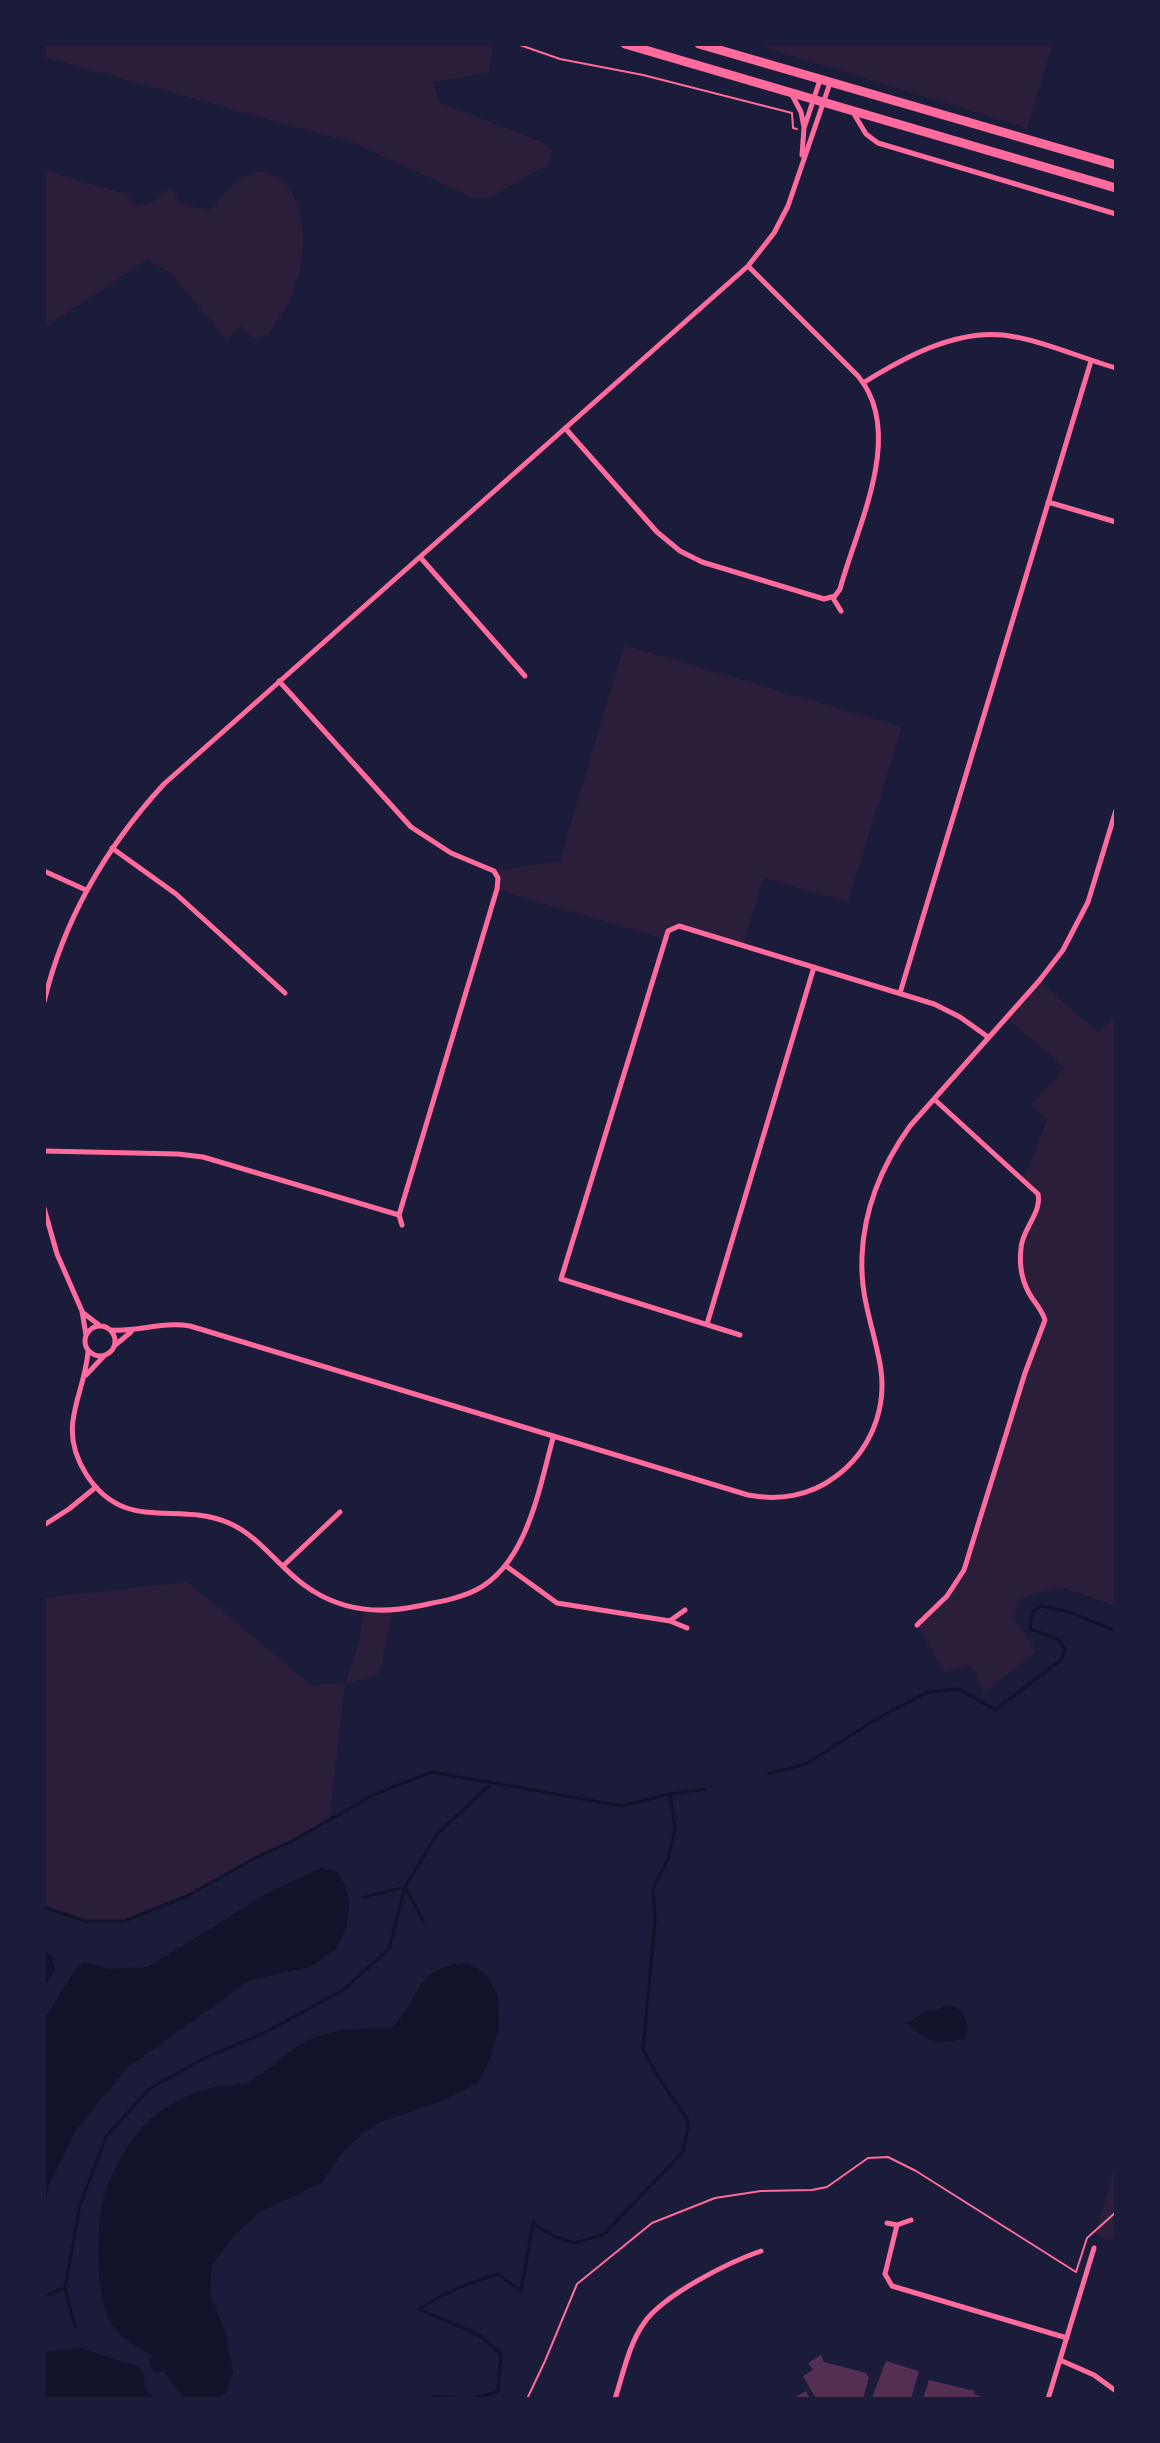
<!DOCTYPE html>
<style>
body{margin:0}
#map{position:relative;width:1160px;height:2443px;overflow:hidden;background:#1b1b3a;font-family:"Work Sans",sans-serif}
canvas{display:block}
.frame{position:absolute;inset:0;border:46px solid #1b1b3a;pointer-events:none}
</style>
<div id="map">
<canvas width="1160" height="2443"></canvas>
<div class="frame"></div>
</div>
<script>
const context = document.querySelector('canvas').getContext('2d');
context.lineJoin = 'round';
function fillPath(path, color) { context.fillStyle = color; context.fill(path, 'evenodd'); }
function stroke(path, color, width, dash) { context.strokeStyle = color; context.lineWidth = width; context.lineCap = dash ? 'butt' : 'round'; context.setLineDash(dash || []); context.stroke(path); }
fillPath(new Path2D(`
 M 44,44 L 493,44 L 489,73 L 433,82 L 439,102 L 544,143 L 554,151 L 548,165 L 491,197 L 471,197 L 354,143 L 44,57 Z
 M 753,44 L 1053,44 L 1027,128 Z
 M 44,170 L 129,195 L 131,203 L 137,206 L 154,201 L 171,187 L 180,203 L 209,211 C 220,198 234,180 250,174 C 260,170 271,172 279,178 C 307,196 306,253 297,281 C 291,301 279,318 268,335 L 253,339 L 241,326 L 227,340 L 170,273 L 147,260 L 44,328 Z
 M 624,645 L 902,727 L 848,902 L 764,878 L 743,945 L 675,926 L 665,939 L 497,890 L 498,883 L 494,871 L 560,861 Z
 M 1039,981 L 1098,1032 L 1116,1015 L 1116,1606 L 1061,1587 L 1018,1599 L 1014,1619 L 1037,1651 L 984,1693 L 971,1665 L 944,1672 L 917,1625 L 959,1580 L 1025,1373 L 1045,1324 L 1027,1290 L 1020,1250 L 1039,1198 L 1021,1177 L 1029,1168 L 1047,1119 L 1031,1105 L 1065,1068 L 1006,1018 Z
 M 188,1582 L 311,1685 L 345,1683 L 358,1646 L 365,1610 L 393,1610 L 379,1675 L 345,1684 L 329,1821 L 187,1896 L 124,1921 L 86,1921 L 44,1907 L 44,1598 Z
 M 1116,2162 L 1116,2235 L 1110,2241 L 1095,2235 Z`), '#2a1e3b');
fillPath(new Path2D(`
 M 321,1868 L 337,1872 L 345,1885 L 349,1901 L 347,1927 L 336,1949 L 310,1967 L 250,1980 L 127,2068 L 76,2130 L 48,2187 L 44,2217 L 44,2020 L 77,1967 L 84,1962 L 108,1969 L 148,1967 L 268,1893 Z
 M 44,1951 L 52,1956 L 55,1970 L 44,1987 Z
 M 469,1963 L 487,1976 L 498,1997 L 499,2029 L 490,2059 L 478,2082 L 444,2100 L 380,2122 L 362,2134 L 344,2151 L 321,2183 L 258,2213 L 234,2236 L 212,2265 L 210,2294 L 225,2331 L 233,2373 L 227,2391 L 218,2399 L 185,2399 L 163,2371 L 154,2372 L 149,2363 L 152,2356 C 141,2349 126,2341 117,2331 C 94,2306 96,2232 103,2201 C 108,2176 132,2134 152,2118 C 169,2104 189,2093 211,2088 C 221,2085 232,2086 242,2084 C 261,2078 276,2062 292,2050 C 322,2028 356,2028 391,2029 C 423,1997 414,1965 469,1963 Z
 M 946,2005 L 957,2007 C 967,2018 969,2024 966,2039 C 934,2043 933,2046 907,2023 L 928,2010 L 939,2010 Z
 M 81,2348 L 140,2367 L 145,2378 L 143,2385 L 154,2399 L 44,2399 L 44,2352 Z`), '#12122b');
stroke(new Path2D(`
 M 768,1774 L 806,1764 L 878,1718 L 928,1692 L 959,1689 L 995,1710 L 1062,1659 L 1065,1649 L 1058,1639 L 1030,1629 L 1032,1613 L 1040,1606 L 1066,1611 L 1116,1631
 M 364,1897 L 405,1887 L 424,1922
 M 44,1907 L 86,1921 L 124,1921 L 187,1896 L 255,1858 L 292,1841 L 373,1795 L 432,1772 L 622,1806 L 670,1794
 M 44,2296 L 65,2288
 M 75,2327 L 65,2288 L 80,2205 L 106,2137 L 149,2089 L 203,2059 L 266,2032 L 343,1990 L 389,1949 L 405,1887 L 437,1834 L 492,1783
 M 431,2399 L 434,2396 L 469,2399 L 498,2392 L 501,2354 L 479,2335 L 419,2309 C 445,2292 469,2282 498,2274 L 521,2291 L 533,2223 L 553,2236 L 574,2243 L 603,2235 L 683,2152 L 689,2122 L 657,2075 L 643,2050 L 655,1921 L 653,1888 L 668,1860 L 675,1828 L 670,1794 L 706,1789`), '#12122b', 3);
fillPath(new Path2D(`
 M 821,2355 L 824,2362 L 866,2373 L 869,2378 L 863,2399 L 816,2399 L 803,2376 L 813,2370 L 808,2363 Z
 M 886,2361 L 919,2371 L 911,2399 L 874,2399 L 873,2395 Z
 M 929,2380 L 975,2391 L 974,2394 L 987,2399 L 923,2399 Z
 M 806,2391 L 810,2399 L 792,2399 Z`), '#542f53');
stroke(new Path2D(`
 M 517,44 L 560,59 L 643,75 L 792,113 L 793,128 L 797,129
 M 527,2399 L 545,2361 L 577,2284 L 652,2223 L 715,2198 L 761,2191 L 812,2190 L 827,2187 L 868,2158 L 888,2157 L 916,2171 L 1076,2272 L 1087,2238 L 1116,2212`), '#ff6b9d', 2);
stroke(new Path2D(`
 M 791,93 L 801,112 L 804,127
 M 854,114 L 866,134 L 878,143 L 1116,214
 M 802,155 L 804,128 L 820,80
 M 863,383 C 903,358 954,330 1003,335 C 1039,339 1081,358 1116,368
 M 565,428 L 657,532 L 680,551 L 702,562 L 824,599 L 835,596 L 840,589 C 857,526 906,433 858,376 L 748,266
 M 1048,502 L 1116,522
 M 420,557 L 525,676
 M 833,598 L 841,611
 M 112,848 L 176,894 L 285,993
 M 44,871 L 86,890
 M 900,993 L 1091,361
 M 44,1002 C 64,918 106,847 164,784 L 748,266 L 774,233 L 788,206 L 830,83
 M 44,1151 L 178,1154 L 203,1157 L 399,1215 L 497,889 L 498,878 L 494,871 L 451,853 L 411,827 L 279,681
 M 44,1208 L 57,1254 L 82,1311 L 86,1335
 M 399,1215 L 402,1225
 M 82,1312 L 99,1325
 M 707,1324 L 814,967
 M85 1341a15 15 0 1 1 30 0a15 15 0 1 1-30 0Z
 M 111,1330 C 138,1332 163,1321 190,1326 L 748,1495 C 778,1501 810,1496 835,1477 C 871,1451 888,1407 880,1364 C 873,1325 860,1298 862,1256 C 864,1208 882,1165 910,1126 L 1039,981 L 1063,950 L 1088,902 L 1116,810
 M 740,1335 L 561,1279 L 668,931 L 679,926 L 934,1004 L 960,1017 L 988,1037
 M 114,1346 L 131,1332
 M 88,1352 C 84,1398 56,1426 86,1474 C 125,1535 177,1500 229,1523 C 263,1538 281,1572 313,1591 C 345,1611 381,1614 418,1606 C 437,1602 458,1599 476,1590 C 527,1564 539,1489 553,1438
 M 86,1375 L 104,1356
 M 44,1525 L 69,1509 L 96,1487
 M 283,1566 L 340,1512
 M 506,1566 L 557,1603 L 670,1621 L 687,1628
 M 671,1620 L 685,1610
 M 917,1625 L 947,1596 L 964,1570 L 1025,1373 L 1045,1320 C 1042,1311 1037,1305 1032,1298 C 1022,1283 1019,1265 1021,1248 C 1022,1229 1042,1213 1038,1194 L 934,1099
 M 887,2223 L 897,2225 L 911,2220
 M 897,2225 L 885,2274 L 892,2286 L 1067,2338
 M 1060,2360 L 1094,2375 L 1116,2391
 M 615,2399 C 623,2374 629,2344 644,2323 C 663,2295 729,2262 761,2251
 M 1048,2399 L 1094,2248`), '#ff6b9d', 5);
stroke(new Path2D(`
 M 625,44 L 1116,188
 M 699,44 L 1116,165`), '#ff6b9d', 9);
</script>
